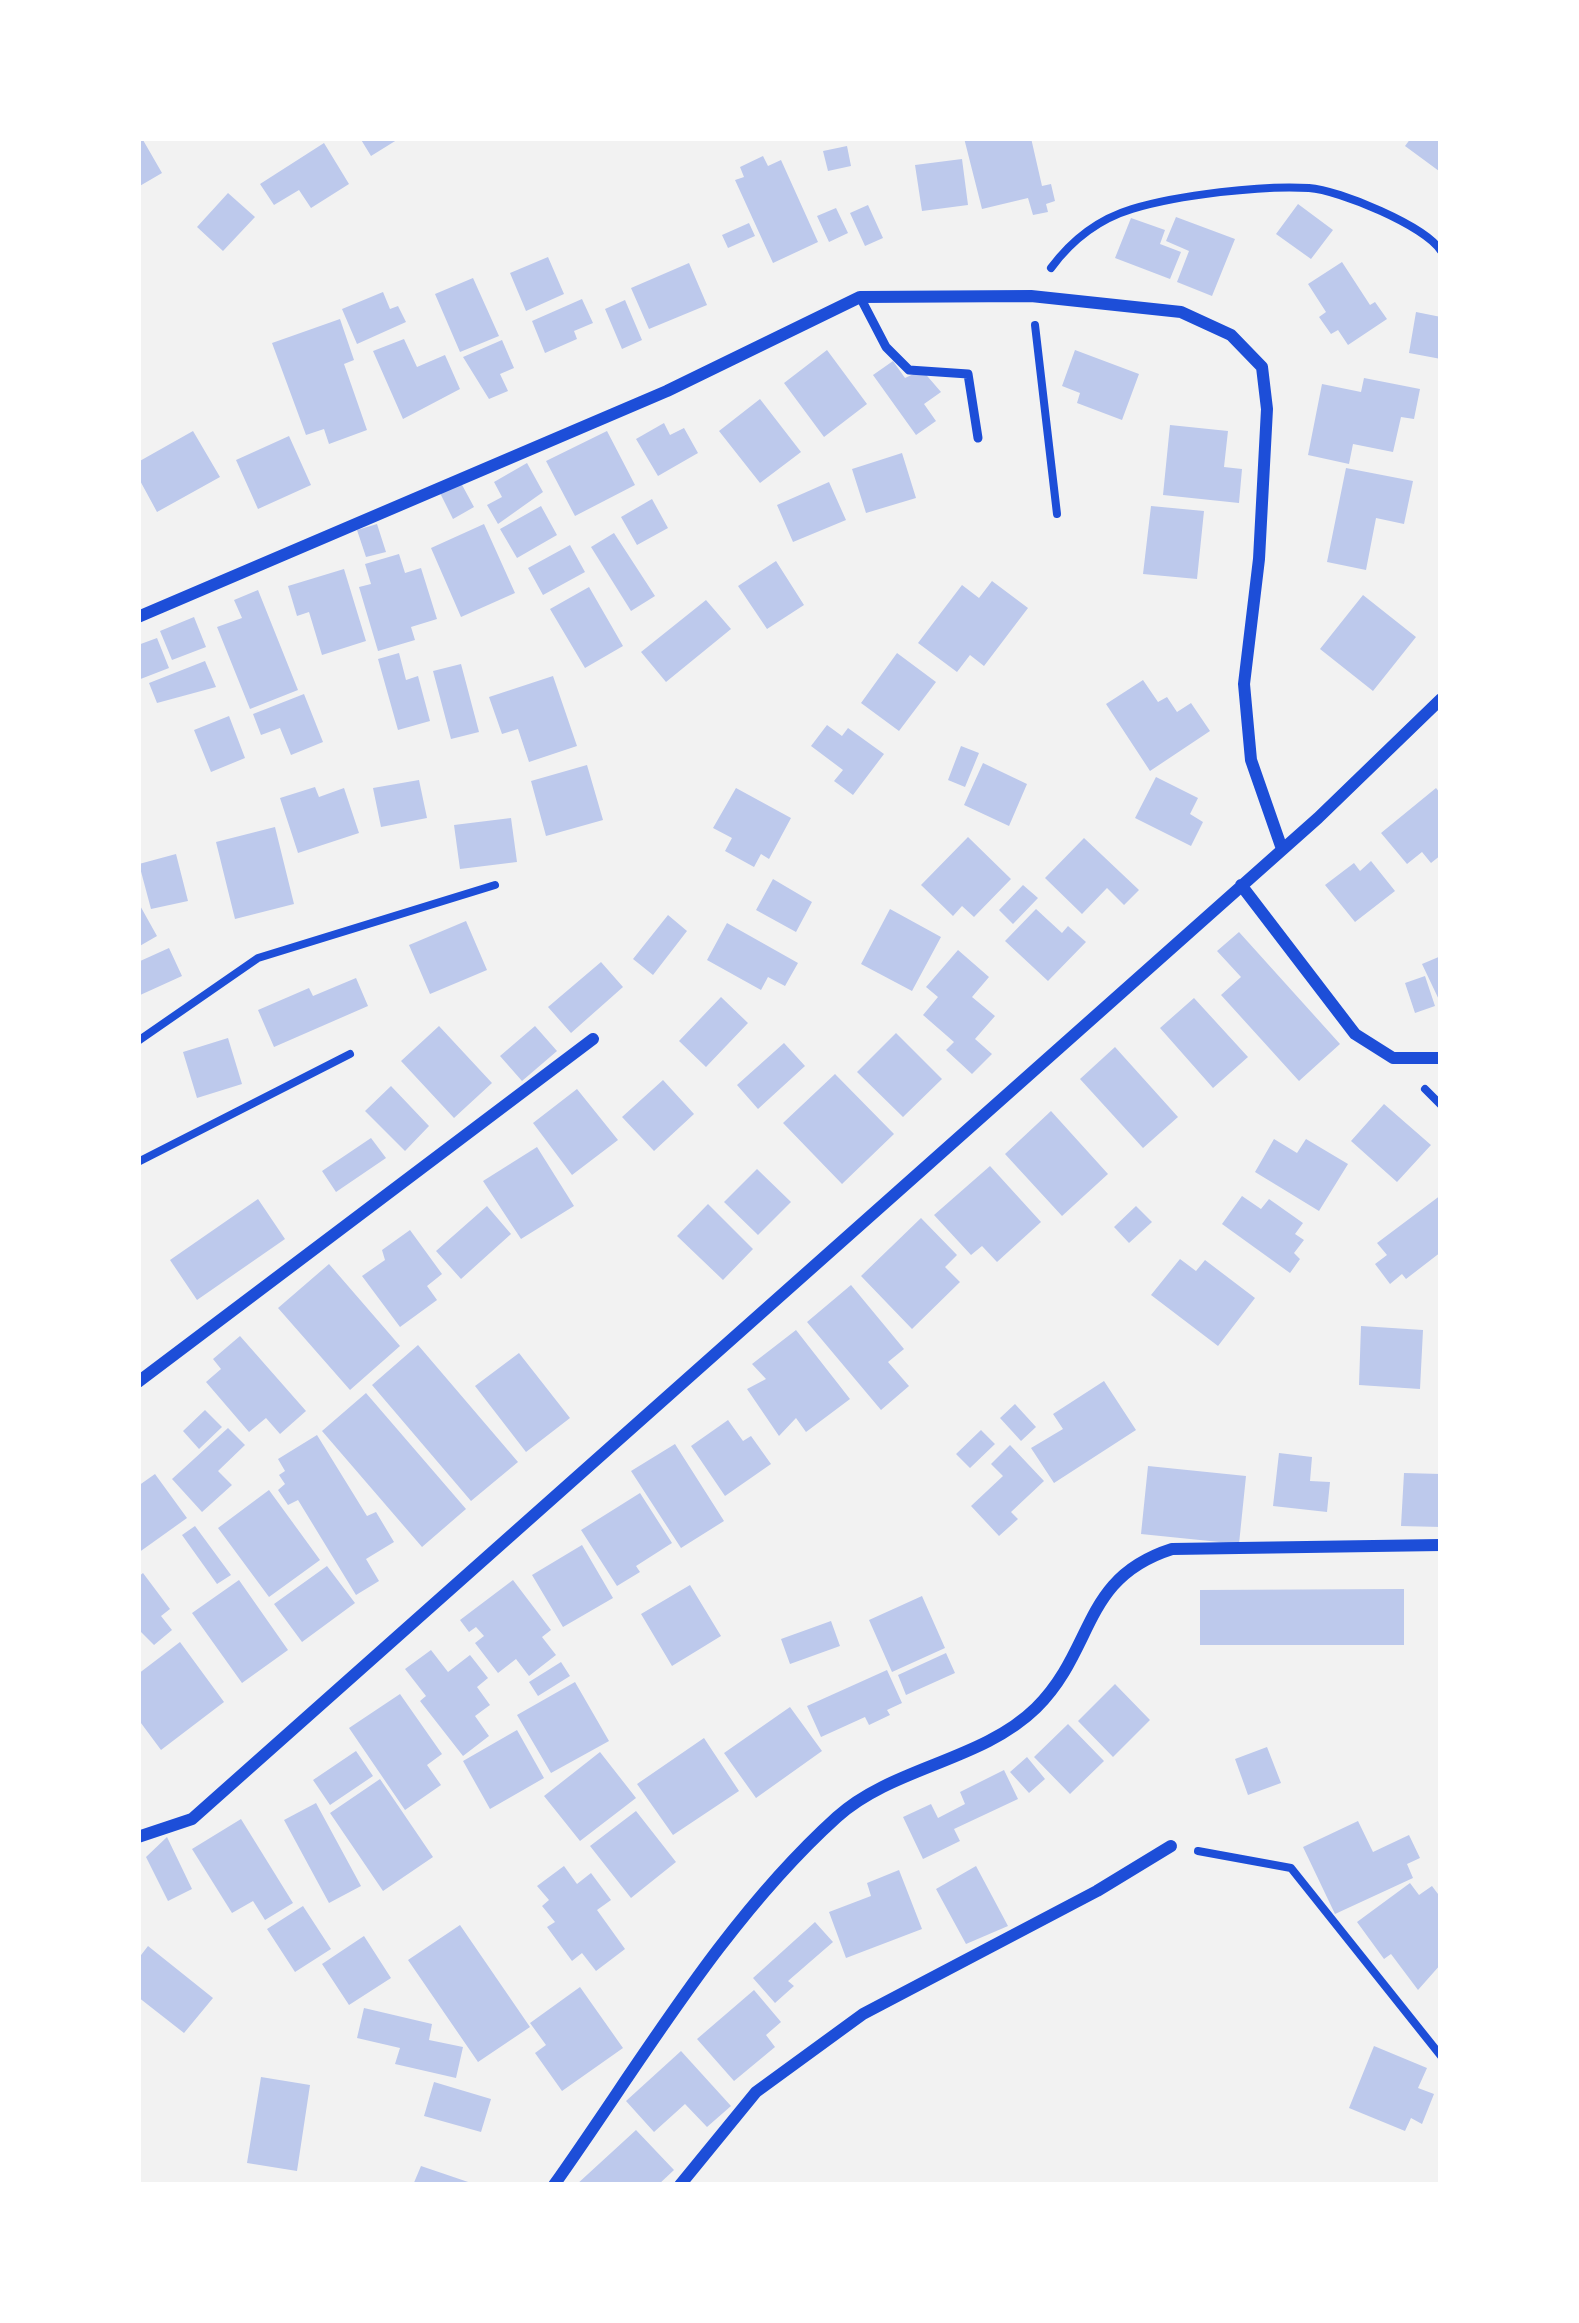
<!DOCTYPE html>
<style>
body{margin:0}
#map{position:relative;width:1579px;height:2323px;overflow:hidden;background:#f2f2f2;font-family:"Work Sans",sans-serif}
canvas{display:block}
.frame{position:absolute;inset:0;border:141px solid #fff;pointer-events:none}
</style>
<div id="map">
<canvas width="1579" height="2323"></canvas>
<div class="frame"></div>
</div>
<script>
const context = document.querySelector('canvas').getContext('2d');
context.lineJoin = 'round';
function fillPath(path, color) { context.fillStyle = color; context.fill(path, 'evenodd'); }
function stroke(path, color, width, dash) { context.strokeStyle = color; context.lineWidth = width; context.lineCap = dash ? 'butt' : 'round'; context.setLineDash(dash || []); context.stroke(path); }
fillPath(new Path2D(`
 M 360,138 L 400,138 L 371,156 Z
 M 964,138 L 1031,138 L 1042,186 L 1051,184 L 1055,201 L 1046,204 L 1048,212 L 1033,215 L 1028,198 L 982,209 Z
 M 1411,138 L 1441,138 L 1439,171 L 1405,146 Z
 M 143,140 L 162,173 L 138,187 L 138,143 Z
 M 324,143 L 349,184 L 311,208 L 299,190 L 274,205 L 260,184 Z
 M 847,146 L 851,166 L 828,171 L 823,151 Z
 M 763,156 L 768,166 L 781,160 L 818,242 L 773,263 L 735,180 L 744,177 L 740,167 Z
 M 962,159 L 968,205 L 922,211 L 915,165 Z
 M 228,193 L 255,217 L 223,251 L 197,227 Z
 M 1298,204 L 1333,230 L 1311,259 L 1276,234 Z
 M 868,205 L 883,238 L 865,246 L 850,213 Z
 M 836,208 L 848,233 L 829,242 L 817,216 Z
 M 1176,217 L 1235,239 L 1212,296 L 1177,282 L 1189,251 L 1166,241 Z
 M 1131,218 L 1165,230 L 1160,244 L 1181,252 L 1170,279 L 1115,258 Z
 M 749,223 L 755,236 L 728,248 L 722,235 Z
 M 548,257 L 564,294 L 526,311 L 510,273 Z
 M 1342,262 L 1370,305 L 1375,302 L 1387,319 L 1348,345 L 1338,330 L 1331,334 L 1319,317 L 1326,312 L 1308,284 Z
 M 689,263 L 707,305 L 649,329 L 631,288 Z
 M 473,278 L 499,336 L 460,352 L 435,294 Z
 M 383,292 L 390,309 L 398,306 L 406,322 L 357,344 L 342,309 Z
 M 582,299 L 593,323 L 574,331 L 577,339 L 545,353 L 532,321 Z
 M 625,300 L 642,340 L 622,349 L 605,309 Z
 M 1416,312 L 1441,317 L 1441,359 L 1409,353 Z
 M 340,319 L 354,360 L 344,364 L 367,430 L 329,444 L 324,429 L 306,435 L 272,343 Z
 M 404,339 L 417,367 L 445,355 L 460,389 L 403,419 L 373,351 Z
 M 502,340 L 514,368 L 500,374 L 508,391 L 489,399 L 463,357 Z
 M 827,350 L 867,404 L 824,437 L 784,383 Z
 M 1075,350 L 1139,374 L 1122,420 L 1077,403 L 1080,393 L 1062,386 Z
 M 893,361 L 905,378 L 922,370 L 941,392 L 924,404 L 936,421 L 916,435 L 873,375 Z
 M 1364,378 L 1420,389 L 1414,419 L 1401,417 L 1393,452 L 1353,444 L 1349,464 L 1308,455 L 1322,384 L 1361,392 Z
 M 760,399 L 801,452 L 760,483 L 719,431 Z
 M 664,423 L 670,435 L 684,428 L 698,453 L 658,476 L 636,439 Z
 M 1170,425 L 1228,431 L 1224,467 L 1242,469 L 1239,503 L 1163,495 Z
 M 193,431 L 220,477 L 157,512 L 138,477 L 138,462 Z
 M 607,431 L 635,485 L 575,516 L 546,461 Z
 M 289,436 L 311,485 L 258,509 L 236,460 Z
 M 902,453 L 916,498 L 866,513 L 852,469 Z
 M 527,463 L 543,492 L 498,524 L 487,505 L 502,497 L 494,482 Z
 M 1346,468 L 1413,481 L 1404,524 L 1376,518 L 1366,570 L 1327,562 Z
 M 829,482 L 846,520 L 793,542 L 777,505 Z
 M 461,483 L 474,507 L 453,519 L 440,493 Z
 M 652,499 L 668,528 L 637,545 L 621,517 Z
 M 541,506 L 557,535 L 517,558 L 500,529 Z
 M 1151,506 L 1204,511 L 1197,579 L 1143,574 Z
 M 377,524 L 386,552 L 366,557 L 357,530 Z
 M 484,524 L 515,593 L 461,617 L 431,548 Z
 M 614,533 L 655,596 L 631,611 L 591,547 Z
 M 570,545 L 585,572 L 543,595 L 528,568 Z
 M 399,554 L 405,573 L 421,568 L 437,619 L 411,627 L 415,640 L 378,651 L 359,587 L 371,584 L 365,564 Z
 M 776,561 L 804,605 L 767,629 L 738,586 Z
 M 344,569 L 366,641 L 322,655 L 309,612 L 297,616 L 288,586 Z
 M 992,581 L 1028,608 L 984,666 L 970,655 L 957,672 L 918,643 L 962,585 L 979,598 Z
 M 589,587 L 623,646 L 585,668 L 550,609 Z
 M 258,590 L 298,690 L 250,709 L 217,627 L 242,618 L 234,600 Z
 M 1363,595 L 1416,637 L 1373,691 L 1320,649 Z
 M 706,600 L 731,629 L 666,682 L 641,652 Z
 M 194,617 L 206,647 L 172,660 L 160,631 Z
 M 157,638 L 169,668 L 138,680 L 138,645 Z
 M 399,653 L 406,680 L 418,676 L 430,721 L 398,730 L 378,659 Z
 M 897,653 L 936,682 L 899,731 L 861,703 Z
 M 205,661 L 216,687 L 157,703 L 149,683 Z
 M 461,664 L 479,732 L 451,739 L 433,671 Z
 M 553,676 L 577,746 L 529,762 L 518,729 L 502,734 L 489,697 Z
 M 1143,680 L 1158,702 L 1167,697 L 1177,712 L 1191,703 L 1210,731 L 1150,771 L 1106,704 Z
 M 304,694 L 323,742 L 291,755 L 280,728 L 261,735 L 253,714 Z
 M 229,716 L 245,758 L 211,772 L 194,730 Z
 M 827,725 L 842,736 L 848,728 L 884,754 L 853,795 L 834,781 L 843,770 L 811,746 Z
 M 961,746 L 979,753 L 965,787 L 948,780 Z
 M 983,763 L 1027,784 L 1009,826 L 964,805 Z
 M 587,765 L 603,820 L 546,836 L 531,781 Z
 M 1156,777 L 1198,798 L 1190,814 L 1203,822 L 1191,846 L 1135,818 Z
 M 419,780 L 427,818 L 381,827 L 373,788 Z
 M 315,787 L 319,797 L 344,788 L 359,833 L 298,853 L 280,798 Z
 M 736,788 L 791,818 L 769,859 L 761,854 L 754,867 L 725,851 L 732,838 L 713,828 Z
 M 1436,788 L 1441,794 L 1441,855 L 1431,863 L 1422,852 L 1407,864 L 1381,833 Z
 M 511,818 L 517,862 L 460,869 L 454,825 Z
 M 275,827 L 294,904 L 235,919 L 216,842 Z
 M 968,837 L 1011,879 L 974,917 L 962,906 L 953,916 L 921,885 Z
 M 1084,838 L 1139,890 L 1124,905 L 1107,888 L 1082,914 L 1045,878 Z
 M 176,854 L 188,901 L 151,909 L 139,864 Z
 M 1371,861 L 1395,891 L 1355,922 L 1325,885 L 1354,863 L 1360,871 Z
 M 773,879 L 812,902 L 796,932 L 756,910 Z
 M 1023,885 L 1038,898 L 1013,924 L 999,910 Z
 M 138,902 L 157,936 L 138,947 Z
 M 890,909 L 941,937 L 912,991 L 861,964 Z
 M 1036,909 L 1062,933 L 1068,926 L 1086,942 L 1048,981 L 1005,941 Z
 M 668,915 L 687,931 L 653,975 L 633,959 Z
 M 466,921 L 487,970 L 430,994 L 409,945 Z
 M 727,923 L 798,963 L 785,986 L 768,977 L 761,990 L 707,960 Z
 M 1239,932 L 1340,1044 L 1299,1081 L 1221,995 L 1241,977 L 1217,951 Z
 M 169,948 L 182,976 L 138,996 L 138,962 Z
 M 958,950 L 989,977 L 972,997 L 995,1016 L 975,1039 L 992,1054 L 972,1074 L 946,1050 L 954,1042 L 923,1015 L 938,997 L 926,987 Z
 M 1441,956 L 1441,1004 L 1422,964 Z
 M 601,962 L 623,987 L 571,1033 L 548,1007 Z
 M 1425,976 L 1435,1006 L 1415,1013 L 1405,983 Z
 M 356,978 L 368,1006 L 274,1047 L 258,1010 L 309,988 L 313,996 Z
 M 721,997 L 748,1023 L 706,1067 L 679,1041 Z
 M 1194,998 L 1248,1057 L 1213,1088 L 1160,1028 Z
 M 439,1026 L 492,1083 L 454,1118 L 401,1061 Z
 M 535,1026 L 557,1051 L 522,1081 L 500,1056 Z
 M 896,1033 L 942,1079 L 903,1117 L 857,1072 Z
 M 228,1038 L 242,1084 L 197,1098 L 183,1052 Z
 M 784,1043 L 805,1066 L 758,1109 L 737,1085 Z
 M 1115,1047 L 1178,1117 L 1143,1148 L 1080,1079 Z
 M 835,1074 L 894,1134 L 842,1184 L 783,1123 Z
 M 663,1080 L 694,1114 L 654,1151 L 622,1117 Z
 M 391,1086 L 429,1126 L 405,1151 L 365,1111 Z
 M 577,1089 L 618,1140 L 572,1175 L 533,1123 Z
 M 1384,1104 L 1431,1145 L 1397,1182 L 1351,1141 Z
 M 1051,1111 L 1108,1174 L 1062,1216 L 1005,1154 Z
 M 371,1138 L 386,1158 L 336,1192 L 322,1171 Z
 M 1274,1139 L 1297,1153 L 1306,1139 L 1348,1164 L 1319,1211 L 1255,1172 Z
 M 537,1147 L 574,1206 L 521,1239 L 483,1181 Z
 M 990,1166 L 1041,1222 L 997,1262 L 982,1246 L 971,1255 L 934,1215 Z
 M 757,1169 L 791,1202 L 758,1235 L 724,1202 Z
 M 1441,1195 L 1441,1252 L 1406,1279 L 1402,1274 L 1390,1284 L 1375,1264 L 1387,1255 L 1377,1243 Z
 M 1242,1196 L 1261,1209 L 1269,1199 L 1303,1223 L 1295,1234 L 1304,1240 L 1294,1253 L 1300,1259 L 1290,1273 L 1222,1224 Z
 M 258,1199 L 285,1239 L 197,1300 L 170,1260 Z
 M 708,1204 L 753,1249 L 723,1280 L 677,1236 Z
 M 487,1206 L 511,1234 L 461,1279 L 436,1251 Z
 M 1136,1206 L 1152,1222 L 1129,1243 L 1114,1227 Z
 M 921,1218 L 957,1255 L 945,1267 L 960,1282 L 912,1329 L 861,1276 Z
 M 410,1230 L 442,1274 L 427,1286 L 437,1300 L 400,1327 L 362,1276 L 385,1260 L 382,1250 Z
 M 1180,1259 L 1196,1271 L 1205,1260 L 1255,1298 L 1218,1346 L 1151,1295 Z
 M 329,1264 L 400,1346 L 350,1390 L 278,1308 Z
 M 851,1285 L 904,1349 L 888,1362 L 909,1386 L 881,1410 L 807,1322 Z
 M 1361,1326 L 1423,1330 L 1420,1389 L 1359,1385 Z
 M 796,1330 L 850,1399 L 806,1432 L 796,1418 L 779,1436 L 747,1389 L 766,1379 L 752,1364 Z
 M 240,1336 L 306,1411 L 280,1434 L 266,1418 L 249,1432 L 206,1382 L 221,1369 L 213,1359 Z
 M 418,1345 L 518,1462 L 471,1501 L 372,1385 Z
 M 519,1353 L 570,1418 L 526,1452 L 475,1386 Z
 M 1104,1381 L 1136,1430 L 1054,1483 L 1031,1448 L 1063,1429 L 1053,1414 Z
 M 366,1393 L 466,1509 L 422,1547 L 322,1431 Z
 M 1015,1404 L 1036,1427 L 1021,1441 L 1000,1418 Z
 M 205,1410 L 222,1427 L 199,1449 L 183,1431 Z
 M 728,1420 L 743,1441 L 751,1436 L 771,1464 L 725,1496 L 691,1446 Z
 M 228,1428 L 245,1445 L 218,1471 L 232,1485 L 202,1512 L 172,1479 Z
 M 981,1430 L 995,1444 L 970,1468 L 956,1454 Z
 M 317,1435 L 367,1516 L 376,1512 L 394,1542 L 366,1559 L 379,1581 L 356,1595 L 298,1500 L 288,1505 L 278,1490 L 285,1484 L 279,1475 L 285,1471 L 278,1459 Z
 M 675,1444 L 724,1521 L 681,1548 L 631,1471 Z
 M 1010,1445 L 1044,1481 L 1011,1512 L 1018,1519 L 999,1536 L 971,1506 L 1003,1476 L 991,1464 Z
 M 1279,1453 L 1312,1457 L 1310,1481 L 1330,1482 L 1327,1512 L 1273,1506 Z
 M 1148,1466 L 1246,1476 L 1239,1544 L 1141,1534 Z
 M 1404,1473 L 1441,1474 L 1441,1527 L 1401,1526 Z
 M 155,1474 L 187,1518 L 138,1553 L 138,1486 Z
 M 269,1490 L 320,1560 L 269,1597 L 218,1528 Z
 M 640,1493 L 672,1543 L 636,1566 L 640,1572 L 617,1586 L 581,1530 Z
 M 195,1526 L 231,1575 L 217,1584 L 182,1535 Z
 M 582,1545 L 613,1598 L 563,1627 L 532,1575 Z
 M 327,1566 L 355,1603 L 302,1642 L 274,1604 Z
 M 143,1573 L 170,1609 L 161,1616 L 172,1630 L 154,1645 L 138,1629 L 138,1577 Z
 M 239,1580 L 288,1650 L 242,1683 L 192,1613 Z
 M 513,1580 L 551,1630 L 542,1637 L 556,1655 L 529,1676 L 516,1659 L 498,1673 L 475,1643 L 484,1636 L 476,1627 L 469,1632 L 460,1620 Z
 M 690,1585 L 721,1636 L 672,1666 L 641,1614 Z
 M 1404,1589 L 1404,1645 L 1200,1645 L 1200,1590 Z
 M 922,1596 L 945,1648 L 892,1672 L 869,1620 Z
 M 831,1621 L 840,1646 L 790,1664 L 781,1639 Z
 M 180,1642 L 224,1702 L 161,1750 L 138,1719 L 138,1674 Z
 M 431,1650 L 448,1672 L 470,1655 L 488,1678 L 477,1687 L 490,1705 L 475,1716 L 489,1736 L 463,1756 L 420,1701 L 426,1696 L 405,1669 Z
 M 946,1653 L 955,1673 L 906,1695 L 898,1675 Z
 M 561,1662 L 570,1676 L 538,1696 L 529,1682 Z
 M 887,1670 L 902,1703 L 887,1710 L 890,1715 L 869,1725 L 865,1717 L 821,1737 L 807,1706 Z
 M 575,1682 L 609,1741 L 551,1773 L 517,1715 Z
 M 1115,1684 L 1150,1720 L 1113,1757 L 1078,1721 Z
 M 400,1694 L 442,1754 L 427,1765 L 441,1785 L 405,1810 L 349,1728 Z
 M 790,1707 L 822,1751 L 756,1798 L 724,1753 Z
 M 1068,1724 L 1104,1761 L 1070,1794 L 1034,1757 Z
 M 517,1730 L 544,1778 L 490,1809 L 463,1761 Z
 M 704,1738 L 739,1791 L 673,1835 L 637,1784 Z
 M 1267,1747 L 1281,1783 L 1248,1795 L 1235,1759 Z
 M 356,1751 L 373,1776 L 330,1805 L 313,1780 Z
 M 600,1752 L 636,1798 L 580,1841 L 544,1796 Z
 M 1027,1757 L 1045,1779 L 1029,1793 L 1010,1772 Z
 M 1004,1770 L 1018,1799 L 954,1829 L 960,1841 L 923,1859 L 903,1817 L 931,1804 L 938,1818 L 965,1804 L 960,1792 Z
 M 380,1779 L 433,1857 L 383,1891 L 330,1813 Z
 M 316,1803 L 361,1886 L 329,1903 L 284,1820 Z
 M 636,1811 L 676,1862 L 631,1898 L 590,1846 Z
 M 241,1819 L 293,1903 L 265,1920 L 253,1901 L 232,1913 L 192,1849 Z
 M 1358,1821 L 1373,1852 L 1409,1835 L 1420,1858 L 1407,1864 L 1413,1878 L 1335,1914 L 1303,1847 Z
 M 167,1837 L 192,1889 L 168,1901 L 146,1857 Z
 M 564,1866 L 577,1884 L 591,1873 L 611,1900 L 597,1910 L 625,1949 L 596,1971 L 582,1953 L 572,1961 L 547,1927 L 555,1922 L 542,1906 L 549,1900 L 537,1886 Z
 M 976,1866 L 1008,1926 L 966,1944 L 936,1889 Z
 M 899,1870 L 922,1929 L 846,1958 L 829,1912 L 871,1896 L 867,1883 Z
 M 1410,1883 L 1419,1895 L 1432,1886 L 1441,1898 L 1441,1964 L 1418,1990 L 1391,1954 L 1384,1959 L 1357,1922 Z
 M 303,1906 L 331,1949 L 295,1972 L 267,1929 Z
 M 815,1922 L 833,1942 L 788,1981 L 794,1986 L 775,2003 L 753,1978 Z
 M 460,1925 L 530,2027 L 478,2062 L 408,1960 Z
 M 364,1936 L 391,1978 L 349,2005 L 322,1964 Z
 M 148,1946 L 213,1998 L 184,2033 L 138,1997 L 138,1959 Z
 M 580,1987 L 623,2048 L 562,2091 L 535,2053 L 546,2045 L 530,2023 Z
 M 754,1990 L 781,2022 L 766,2035 L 775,2047 L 734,2081 L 697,2039 Z
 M 364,2008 L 432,2024 L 429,2040 L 463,2047 L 456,2078 L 395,2064 L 400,2048 L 357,2038 Z
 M 1374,2046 L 1427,2068 L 1418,2088 L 1434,2094 L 1422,2124 L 1411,2118 L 1405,2131 L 1349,2108 Z
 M 681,2051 L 731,2106 L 707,2127 L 685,2104 L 654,2132 L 626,2101 Z
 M 261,2077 L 310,2085 L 297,2171 L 247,2163 Z
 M 434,2082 L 491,2099 L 481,2132 L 424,2116 Z
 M 636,2130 L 674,2170 L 658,2185 L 576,2185 Z
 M 421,2166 L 474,2184 L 473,2185 L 413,2185 Z`), '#bdc9ec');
stroke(new Path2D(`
 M 1051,268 C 1071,241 1099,219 1132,209 C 1178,195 1262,185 1309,188 C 1339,190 1426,226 1441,251
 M 1035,325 L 1057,514
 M 138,1041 L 258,958 L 495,885
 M 1425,1089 L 1441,1105
 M 138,1162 L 350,1054
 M 1198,1851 L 1291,1868 L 1441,2056`), '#1d4ed8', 8);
stroke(new Path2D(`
 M 860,297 L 886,347 L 909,370 L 968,374 L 978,438`), '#1d4ed8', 9);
stroke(new Path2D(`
 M 138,617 L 667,391 L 860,297 L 1031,296 L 1181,312 L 1231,335 L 1262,367 L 1267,409 L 1259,559 L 1244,684 L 1251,760 L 1282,849
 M 1241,885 L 1355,1034 L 1393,1058 L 1441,1058
 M 138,1382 L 593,1039
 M 138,1837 L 192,1819 L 1318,818 L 1441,699
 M 554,2185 C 642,2061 723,1920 837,1817 C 892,1767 982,1761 1036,1708 C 1096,1648 1081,1578 1172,1549 L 1441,1545
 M 680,2185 L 756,2092 L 863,2014 L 1097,1891 L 1171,1846`), '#1d4ed8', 12);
</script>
